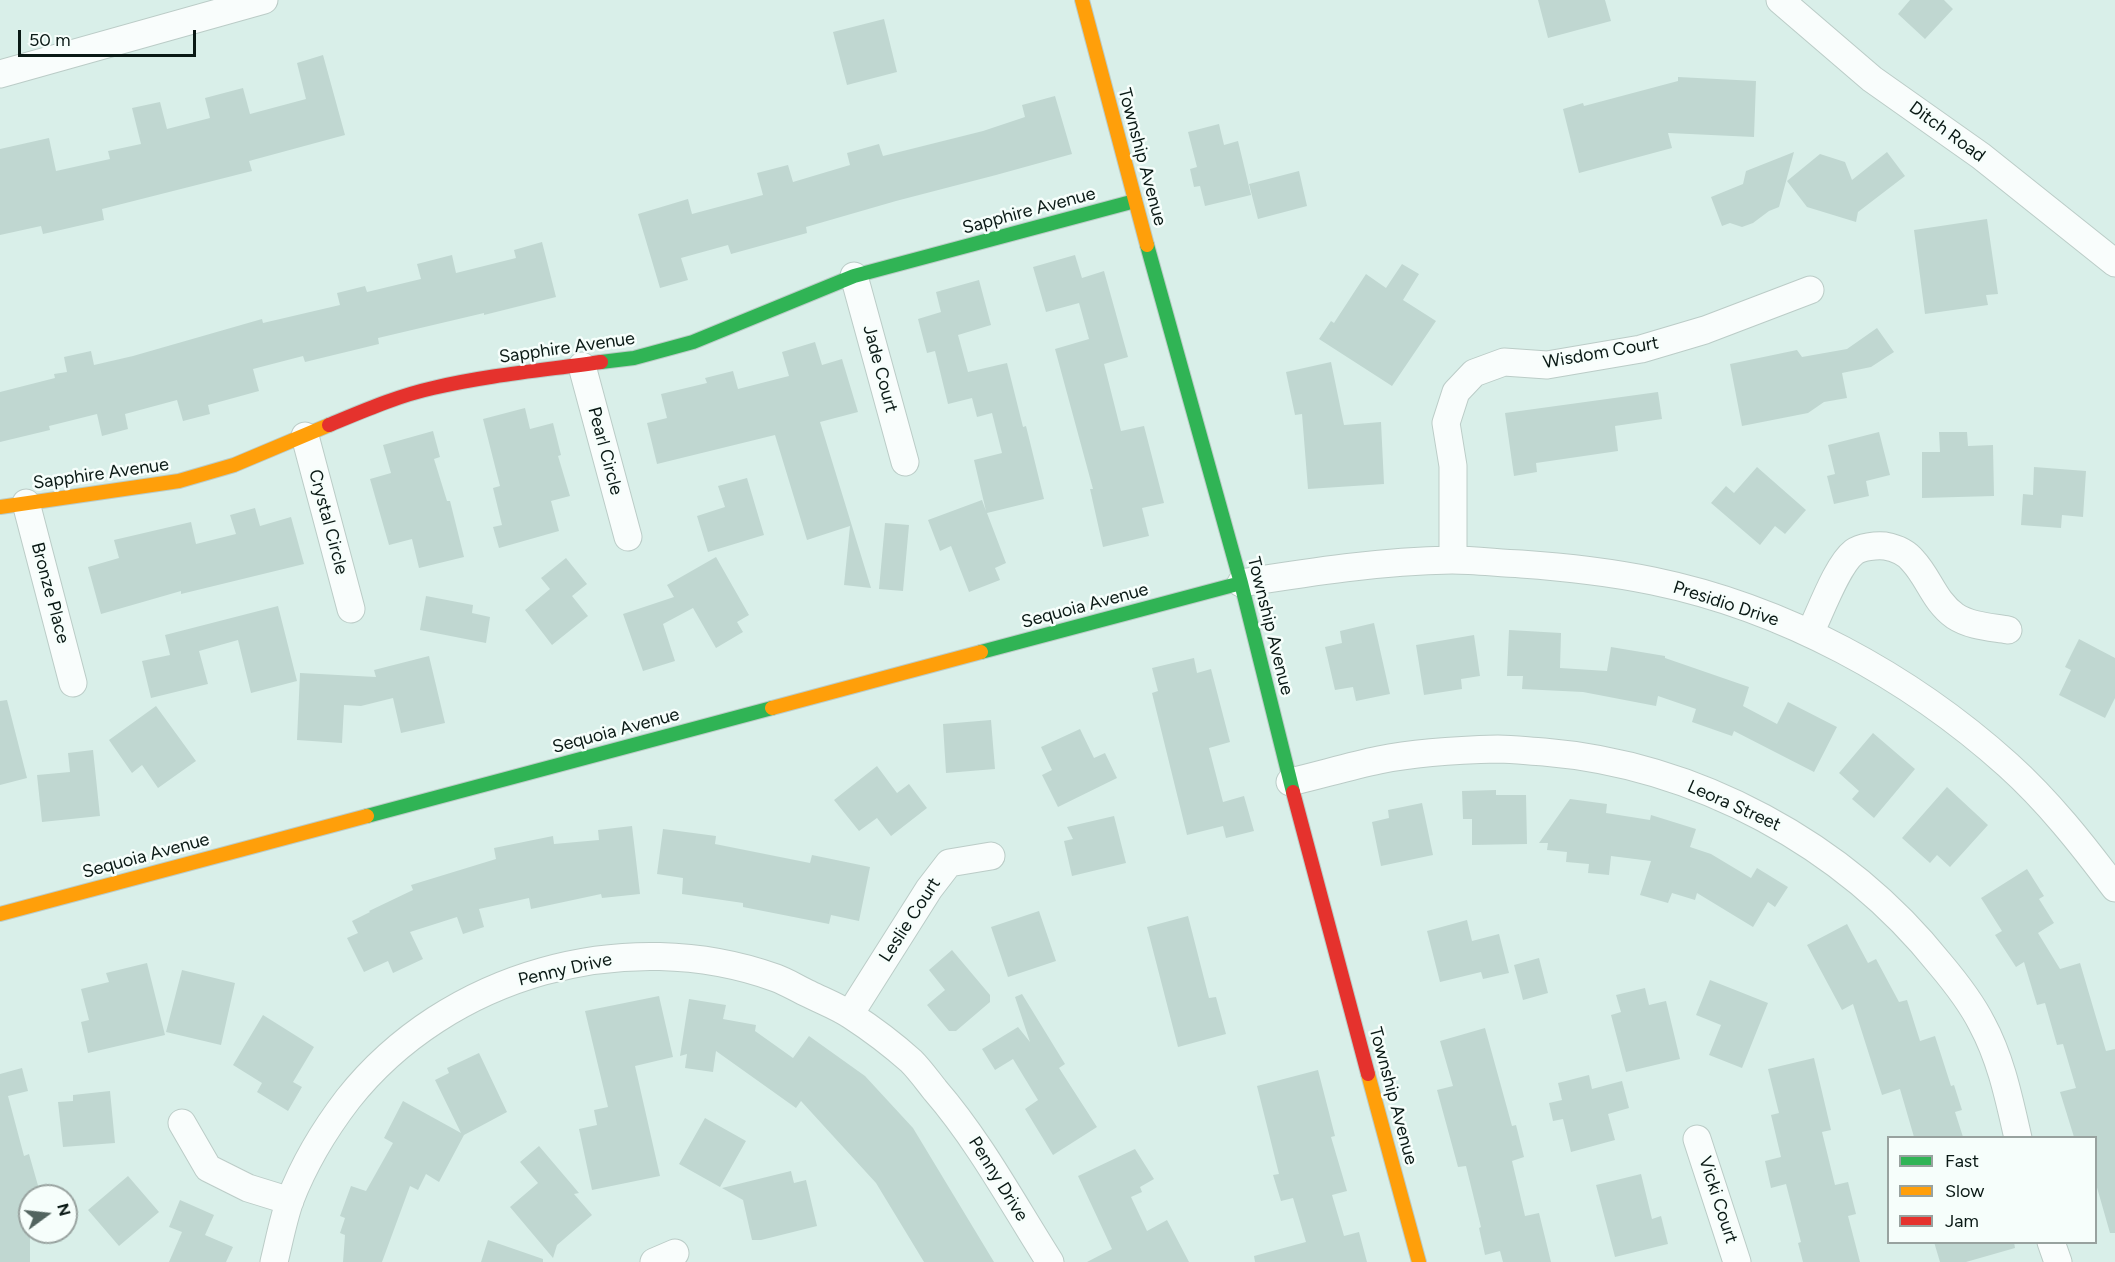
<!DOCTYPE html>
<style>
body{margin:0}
#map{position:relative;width:2115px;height:1262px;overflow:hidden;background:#d9efe9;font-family:Figtree,sans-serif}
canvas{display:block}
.legend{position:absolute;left:1887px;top:1136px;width:210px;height:108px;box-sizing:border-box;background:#f6fefb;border:2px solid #98a29f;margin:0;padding:8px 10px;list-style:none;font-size:18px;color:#0a1915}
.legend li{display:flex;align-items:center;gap:12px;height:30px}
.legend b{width:30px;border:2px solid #98a29f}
.north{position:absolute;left:18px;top:1184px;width:60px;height:60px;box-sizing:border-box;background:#f6fefb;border:2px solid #98a29f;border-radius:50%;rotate:75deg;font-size:16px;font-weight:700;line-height:24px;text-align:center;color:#0a1915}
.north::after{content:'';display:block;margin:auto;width:21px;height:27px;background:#52645f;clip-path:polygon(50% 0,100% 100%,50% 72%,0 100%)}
.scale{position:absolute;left:18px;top:30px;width:178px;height:27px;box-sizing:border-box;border:3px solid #0a1915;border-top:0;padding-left:8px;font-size:18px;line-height:21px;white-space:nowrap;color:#0a1915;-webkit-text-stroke:4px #f6fefb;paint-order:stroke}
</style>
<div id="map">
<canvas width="2115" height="1262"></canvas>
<ul class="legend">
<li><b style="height:8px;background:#30b455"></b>Fast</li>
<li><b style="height:8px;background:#ff9f0a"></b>Slow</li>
<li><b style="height:8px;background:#e5322d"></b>Jam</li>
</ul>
<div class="north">N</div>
<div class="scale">50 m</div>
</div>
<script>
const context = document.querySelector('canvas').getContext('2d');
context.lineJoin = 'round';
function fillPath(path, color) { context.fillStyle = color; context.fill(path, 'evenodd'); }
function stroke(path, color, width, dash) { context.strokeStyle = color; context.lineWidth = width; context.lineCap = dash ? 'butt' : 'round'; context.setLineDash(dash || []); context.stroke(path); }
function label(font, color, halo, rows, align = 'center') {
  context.font = font + ' Figtree,sans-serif'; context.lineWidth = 5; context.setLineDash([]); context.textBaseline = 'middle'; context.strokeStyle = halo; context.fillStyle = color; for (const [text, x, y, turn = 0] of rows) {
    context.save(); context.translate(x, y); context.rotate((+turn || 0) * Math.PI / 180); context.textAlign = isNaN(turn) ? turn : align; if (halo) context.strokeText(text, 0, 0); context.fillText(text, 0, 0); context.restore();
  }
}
fillPath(new Path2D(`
 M 1538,0 L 1605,0 L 1611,21 L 1548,38 Z
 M 1910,0 L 1944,0 L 1953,9 L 1925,39 L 1898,14 Z
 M 884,19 L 897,72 L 847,85 L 833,32 Z
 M 323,55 L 345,135 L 249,161 L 252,171 L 102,209 L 104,220 L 43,234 L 41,226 L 0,235 L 0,149 L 49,138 L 56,171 L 110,159 L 108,151 L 141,144 L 132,108 L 160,102 L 167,129 L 210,118 L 205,98 L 243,88 L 250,114 L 306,99 L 297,63 Z
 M 1678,77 L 1756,81 L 1754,137 L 1668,133 L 1672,148 L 1579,173 L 1563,109 L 1583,103 L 1584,106 L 1678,81 Z
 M 1055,96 L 1072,154 L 996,175 L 896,201 L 806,227 L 807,233 L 731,254 L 728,245 L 681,258 L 688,280 L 660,288 L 638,214 L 688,199 L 692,214 L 763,195 L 757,173 L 788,165 L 793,182 L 850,165 L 847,153 L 879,144 L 883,156 L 983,131 L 1025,117 L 1022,105 Z
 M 1219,124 L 1224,145 L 1238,141 L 1251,195 L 1205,206 L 1200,186 L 1194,187 L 1190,169 L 1197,167 L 1188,132 Z
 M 1794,152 L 1779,207 L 1769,211 L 1753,223 L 1742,227 L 1730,223 L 1722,226 L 1711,197 L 1743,184 L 1746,171 Z
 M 1887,152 L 1905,176 L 1858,212 L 1856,222 L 1807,207 L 1787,181 L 1820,154 L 1845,162 L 1852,180 Z
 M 1299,171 L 1307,206 L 1258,219 L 1249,184 Z
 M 1987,219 L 1998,294 L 1986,295 L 1988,305 L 1925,314 L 1914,230 Z
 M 542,242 L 556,297 L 484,315 L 484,313 L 378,338 L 379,344 L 305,362 L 303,356 L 253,369 L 259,391 L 208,405 L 210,414 L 183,421 L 177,400 L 125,414 L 128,429 L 102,436 L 97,414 L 49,426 L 50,430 L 0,442 L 0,392 L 55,378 L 54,374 L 67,372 L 64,357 L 91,351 L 94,365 L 133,356 L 262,319 L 263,323 L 340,305 L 337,293 L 365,286 L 367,292 L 421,279 L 417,264 L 452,255 L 456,273 L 516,258 L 514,250 Z
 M 1075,255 L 1082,278 L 1104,271 L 1128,357 L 1104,364 L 1121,431 L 1144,426 L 1164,503 L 1142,508 L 1149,536 L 1103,547 L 1090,489 L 1093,489 L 1055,349 L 1089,339 L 1079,303 L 1046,312 L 1033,267 Z
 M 1402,264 L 1419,274 L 1403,300 L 1436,321 L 1392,386 L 1319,339 L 1331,321 L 1334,323 L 1366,274 L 1386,288 Z
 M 979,280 L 991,325 L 958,335 L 968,372 L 1007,363 L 1023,427 L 1026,426 L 1044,499 L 987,513 L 1006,563 L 995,568 L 1000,580 L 969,592 L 951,546 L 940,551 L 928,520 L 982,500 L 986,511 L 974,460 L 1002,453 L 992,413 L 977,417 L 972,398 L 948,404 L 935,351 L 927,353 L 918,319 L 941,312 L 936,292 Z
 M 1877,328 L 1894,352 L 1871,367 L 1842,373 L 1847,398 L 1824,402 L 1808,413 L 1742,426 L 1730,364 L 1797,350 L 1802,357 L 1847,349 Z
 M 815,342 L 822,365 L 842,359 L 858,412 L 820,422 L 871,588 L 844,585 L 850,526 L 807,540 L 775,435 L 657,464 L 647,423 L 667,418 L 661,394 L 707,383 L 705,378 L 733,371 L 738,389 L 789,376 L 782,352 Z
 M 1331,362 L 1344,425 L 1381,422 L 1384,484 L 1308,489 L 1302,414 L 1295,415 L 1286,372 Z
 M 1658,392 L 1662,419 L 1615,426 L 1618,451 L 1536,463 L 1537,472 L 1514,476 L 1505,413 Z
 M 525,408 L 530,429 L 553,423 L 561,455 L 558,456 L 570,496 L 551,501 L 559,531 L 499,548 L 493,527 L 502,525 L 493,488 L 500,486 L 483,419 Z
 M 433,431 L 440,457 L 434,459 L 447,501 L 450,501 L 464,557 L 419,568 L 412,539 L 389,545 L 370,479 L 391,473 L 383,445 Z
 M 1879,432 L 1890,475 L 1866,481 L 1869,496 L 1834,504 L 1827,476 L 1835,474 L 1828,445 Z
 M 1939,432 L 1967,432 L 1968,446 L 1993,445 L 1994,496 L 1922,498 L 1922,452 L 1940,452 Z
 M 1757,467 L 1806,510 L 1785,534 L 1775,526 L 1760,545 L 1711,503 L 1726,486 L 1734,493 Z
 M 2034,467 L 2086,471 L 2083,517 L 2062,515 L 2061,528 L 2021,525 L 2023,494 L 2033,495 Z
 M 747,478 L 764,535 L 708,552 L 697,516 L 725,507 L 718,486 Z
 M 255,508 L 260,526 L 291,517 L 304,564 L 181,594 L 181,591 L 101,614 L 88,567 L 119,558 L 114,540 L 191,522 L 196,544 L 236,534 L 230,515 Z
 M 885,523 L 909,525 L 903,591 L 879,589 Z
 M 716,557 L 749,615 L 737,622 L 743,632 L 716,648 L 693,608 L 663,624 L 675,661 L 643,671 L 623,614 L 674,597 L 667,585 Z
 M 566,558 L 587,584 L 572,596 L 588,616 L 552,645 L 525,610 L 550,589 L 541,578 Z
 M 426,596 L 473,605 L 472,613 L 490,617 L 486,643 L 420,630 Z
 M 278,606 L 297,681 L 251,693 L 238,640 L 199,651 L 208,684 L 151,698 L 142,661 L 170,655 L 165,635 Z
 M 1374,623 L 1390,694 L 1356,701 L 1353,687 L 1335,690 L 1325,647 L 1342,643 L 1340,631 Z
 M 1509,630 L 1561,633 L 1560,668 L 1607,671 L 1611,647 L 1665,656 L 1665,658 L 1749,687 L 1743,706 L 1777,724 L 1788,702 L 1837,727 L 1814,772 L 1734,731 L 1732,736 L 1692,722 L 1696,709 L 1658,696 L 1656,706 L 1583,692 L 1522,689 L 1523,676 L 1507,676 Z
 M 1474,635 L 1480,676 L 1461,679 L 1462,689 L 1424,695 L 1416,645 Z
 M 2079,639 L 2115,658 L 2115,698 L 2105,718 L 2059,695 L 2071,670 L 2065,667 Z
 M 429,656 L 445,723 L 401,733 L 393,698 L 361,706 L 344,705 L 342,743 L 297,740 L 300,673 L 376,677 L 374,670 Z
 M 1194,658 L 1197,673 L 1211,669 L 1230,742 L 1209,748 L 1223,802 L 1244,796 L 1254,831 L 1226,838 L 1223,826 L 1187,835 L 1152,693 L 1158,691 L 1152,668 Z
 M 7,700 L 27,778 L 0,785 L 0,701 Z
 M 156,706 L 196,761 L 158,788 L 142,765 L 132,773 L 109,740 Z
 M 991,720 L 995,769 L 946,773 L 943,724 Z
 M 1080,729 L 1094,758 L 1105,753 L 1117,778 L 1058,807 L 1042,775 L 1052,770 L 1041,747 Z
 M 1873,733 L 1915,769 L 1874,818 L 1852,799 L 1859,791 L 1839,773 Z
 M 93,750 L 100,816 L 42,822 L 37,775 L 70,772 L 68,753 Z
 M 877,766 L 897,793 L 909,784 L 927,808 L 891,836 L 877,818 L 859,831 L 834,800 Z
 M 1947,787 L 1988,825 L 1950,867 L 1937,855 L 1930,863 L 1902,838 Z
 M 1496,790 L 1496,795 L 1526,795 L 1527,844 L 1472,845 L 1472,819 L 1463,819 L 1462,791 Z
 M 1570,799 L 1607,804 L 1606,813 L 1650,820 L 1651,815 L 1696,829 L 1690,847 L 1711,854 L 1751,878 L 1757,868 L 1788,887 L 1775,907 L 1768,902 L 1753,927 L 1697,893 L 1695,900 L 1672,893 L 1668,903 L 1640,895 L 1651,861 L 1611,856 L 1609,875 L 1588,873 L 1589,864 L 1566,862 L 1567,852 L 1547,850 L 1548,843 L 1539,843 Z
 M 1422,803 L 1433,855 L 1381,866 L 1372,822 L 1389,818 L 1388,810 Z
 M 1114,816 L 1126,863 L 1072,876 L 1064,841 L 1073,839 L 1067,827 Z
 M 632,826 L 640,894 L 602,898 L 601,894 L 531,909 L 529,898 L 479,909 L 484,927 L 463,934 L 457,917 L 410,932 L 423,959 L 393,973 L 388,961 L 364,972 L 347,938 L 358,933 L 352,921 L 370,912 L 369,911 L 413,890 L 411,885 L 496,859 L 494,848 L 553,836 L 554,844 L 599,840 L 598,830 Z
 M 663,829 L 716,836 L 715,844 L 810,863 L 812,855 L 870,867 L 859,921 L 831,915 L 829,924 L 743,907 L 743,903 L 682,894 L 683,878 L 657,874 Z
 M 2027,869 L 2044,896 L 2039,899 L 2054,923 L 2038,933 L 2060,969 L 2080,963 L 2106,1051 L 2115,1049 L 2115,1233 L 2110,1233 L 2096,1184 L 2096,1137 L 2074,1137 L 2060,1092 L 2076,1088 L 2063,1044 L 2057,1045 L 2045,1003 L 2037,1005 L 2024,962 L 2016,967 L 1995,935 L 2002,931 L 1981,898 Z
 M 1039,911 L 1056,961 L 1008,977 L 991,927 Z
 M 1188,916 L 1209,998 L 1216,997 L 1226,1034 L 1178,1047 L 1147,927 Z
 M 1467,920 L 1472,941 L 1499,934 L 1509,973 L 1483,979 L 1481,972 L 1440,982 L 1427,931 Z
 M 1847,924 L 1868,963 L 1876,959 L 1899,1002 L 1907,1000 L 1920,1041 L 1935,1036 L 1951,1086 L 1954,1085 L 1962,1110 L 1955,1112 L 1963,1137 L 1914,1137 L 1900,1089 L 1882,1095 L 1853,1004 L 1842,1010 L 1807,945 Z
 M 952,950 L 990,995 L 990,1002 L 956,1031 L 949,1031 L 927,1005 L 945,990 L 929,970 Z
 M 1539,958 L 1548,993 L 1523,1000 L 1514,965 Z
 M 147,963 L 165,1035 L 88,1053 L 81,1022 L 89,1020 L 81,989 L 109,982 L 106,973 Z
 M 182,970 L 235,983 L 221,1045 L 166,1032 Z
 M 1710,980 L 1768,1003 L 1742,1068 L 1709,1055 L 1721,1025 L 1696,1015 Z
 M 1645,988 L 1649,1005 L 1666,1001 L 1680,1059 L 1626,1072 L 1611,1015 L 1621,1012 L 1616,995 Z
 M 1022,994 L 1065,1064 L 1059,1068 L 1097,1127 L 1053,1155 L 1025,1109 L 1038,1100 L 1013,1059 L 995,1070 L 982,1049 L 1018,1027 L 1030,1042 L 1015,997 Z
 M 659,996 L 673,1057 L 635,1066 L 660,1176 L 592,1190 L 579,1129 L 597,1125 L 594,1110 L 608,1107 L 585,1011 Z
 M 689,999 L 726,1005 L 723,1019 L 756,1025 L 755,1031 L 793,1058 L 809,1036 L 865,1076 L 913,1128 L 994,1262 L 924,1262 L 876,1183 L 801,1101 L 796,1108 L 716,1051 L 713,1072 L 685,1068 L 687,1054 L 680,1056 Z
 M 263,1015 L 314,1047 L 293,1082 L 302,1087 L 288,1111 L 257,1092 L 262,1083 L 233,1065 Z
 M 1485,1028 L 1512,1126 L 1516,1125 L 1524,1157 L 1512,1161 L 1525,1216 L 1539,1213 L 1551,1262 L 1503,1262 L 1500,1251 L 1485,1255 L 1479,1228 L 1481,1227 L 1466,1166 L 1458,1167 L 1437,1090 L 1453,1086 L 1440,1041 Z
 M 479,1053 L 507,1112 L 464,1135 L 439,1182 L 426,1174 L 418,1190 L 410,1186 L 382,1262 L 343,1262 L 345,1235 L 340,1233 L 345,1218 L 340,1216 L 351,1186 L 366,1191 L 393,1143 L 384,1138 L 403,1101 L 461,1133 L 435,1080 L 449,1073 L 447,1068 Z
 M 1814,1058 L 1831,1130 L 1822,1132 L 1835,1185 L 1848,1182 L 1856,1214 L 1848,1216 L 1860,1262 L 1803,1262 L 1798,1243 L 1801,1242 L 1786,1184 L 1771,1188 L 1765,1161 L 1781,1157 L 1771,1115 L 1779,1113 L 1768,1069 Z
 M 22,1068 L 28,1091 L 8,1096 L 24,1156 L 29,1154 L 41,1196 L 30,1196 L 30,1262 L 0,1262 L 0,1074 Z
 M 1318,1070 L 1335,1136 L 1331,1137 L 1347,1191 L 1332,1195 L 1344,1236 L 1359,1232 L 1367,1262 L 1255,1262 L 1254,1256 L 1306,1242 L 1293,1198 L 1281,1201 L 1273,1175 L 1279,1174 L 1257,1086 Z
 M 1589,1075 L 1592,1089 L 1622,1081 L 1629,1108 L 1608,1114 L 1615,1140 L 1571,1152 L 1563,1119 L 1553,1121 L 1549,1103 L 1562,1100 L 1558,1083 Z
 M 110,1091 L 115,1143 L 63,1147 L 58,1102 L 73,1101 L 73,1095 Z
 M 705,1118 L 746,1141 L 720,1187 L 679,1164 Z
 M 539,1146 L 579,1193 L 574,1194 L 592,1215 L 557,1245 L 553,1258 L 510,1207 L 538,1183 L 520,1162 Z
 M 1135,1149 L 1154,1179 L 1140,1187 L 1142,1192 L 1131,1197 L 1147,1231 L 1167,1220 L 1189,1262 L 1087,1262 L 1112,1249 L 1078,1176 Z
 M 791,1171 L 794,1183 L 806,1180 L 817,1226 L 761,1240 L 752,1240 L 743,1200 L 722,1188 Z
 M 1641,1174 L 1652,1219 L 1661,1216 L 1668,1244 L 1615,1257 L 1596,1185 Z
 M 128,1176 L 159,1212 L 119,1246 L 88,1210 Z
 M 180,1200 L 214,1215 L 205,1235 L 233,1247 L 226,1262 L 169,1262 L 182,1232 L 169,1227 Z
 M 488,1240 L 543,1259 L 543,1262 L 481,1262 Z
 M 1934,1242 L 2014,1242 L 2015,1248 L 1966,1262 L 1940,1262 Z`), '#c0d7d1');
const street = new Path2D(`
 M 1780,0 L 1872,79 L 1981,156 L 2115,263
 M 0,74 L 264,0
 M 854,276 L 905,462
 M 582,366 L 628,537
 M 305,436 L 351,609
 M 26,503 L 73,683
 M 1453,560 L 1453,466 L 1446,423 L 1456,392 L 1474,373 L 1504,362 L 1547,365 L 1641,349 L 1705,330 L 1810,290
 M 1241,583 C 1311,572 1381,561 1452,560 C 1474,560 1498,563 1521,564 C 1565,567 1609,572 1653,581 C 1784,608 1909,676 2008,765 C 2048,801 2082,844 2115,888
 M 1810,633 C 1820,613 1837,565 1854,552 C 1861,547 1876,545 1885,546 C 1896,548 1906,552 1913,561 C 1929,578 1934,601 1955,616 C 1970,626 1990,627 2008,630
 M 1290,782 C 1320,775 1350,766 1379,760 C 1418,752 1458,750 1498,749 C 1513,749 1528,751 1544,752 C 1697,765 1844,844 1940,964 C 1956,983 1971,1002 1982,1024 C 2001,1059 2009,1099 2018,1138
 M 850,1014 L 929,889 L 949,863 L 991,856
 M 182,1123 L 208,1168 L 248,1188 L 290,1201
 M 1697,1139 L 1737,1262
 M 2051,1242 L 2058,1262
 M 274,1262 C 279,1242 283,1220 290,1200 C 304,1164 325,1129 348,1099 C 447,974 626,924 776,978 C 787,982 798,989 809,994 C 823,1001 839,1007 852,1016 C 872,1029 893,1045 911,1061 C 920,1070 927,1080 935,1090 C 980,1142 1013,1204 1050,1262
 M 654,1262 L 675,1253`);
const fast = new Path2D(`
 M 1147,245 L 1241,583 L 1293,792
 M 601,362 L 634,358 L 693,342 L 854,276 L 1135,201
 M 981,652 L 1241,583
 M 367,816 L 772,708`);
const slow = new Path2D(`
 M 1082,0 L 1147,245
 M 0,507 L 179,481 L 234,465 L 329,425
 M 772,708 L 981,652
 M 0,914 L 367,816
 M 1368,1074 L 1419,1262`);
const jam = new Path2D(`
 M 329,425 C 363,411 397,396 433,388 C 488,375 545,370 601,362
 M 1293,792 L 1368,1074`);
stroke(street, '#bbccc7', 29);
stroke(fast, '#bbccc7', 16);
stroke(slow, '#bbccc7', 16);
stroke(jam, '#bbccc7', 16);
stroke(street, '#f9fdfc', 27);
stroke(fast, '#30b455', 14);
stroke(slow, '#ff9f0a', 14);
stroke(jam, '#e5322d', 14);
label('18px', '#0a1915', '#f6fefb', [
 ["Ditch Road",1947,132,36],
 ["Township Avenue",1142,157,75],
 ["Sapphire Avenue",1029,211,-15],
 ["Sapphire Avenue",567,348,-8],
 ["Wisdom Court",1601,353,-10],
 ["Jade Court",880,369,75],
 ["Pearl Circle",605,451,75],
 ["Sapphire Avenue",101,474,-8],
 ["Crystal Circle",328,522,75],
 ["Bronze Place",50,593,75],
 ["Presidio Drive",1726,604,18],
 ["Sequoia Avenue",1085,606,-15],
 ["Township Avenue",1270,626,76],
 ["Sequoia Avenue",616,731,-15],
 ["Leora Street",1734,806,24],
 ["Sequoia Avenue",146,856,-15],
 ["Leslie Court",910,920,-57],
 ["Penny Drive",565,970,-13],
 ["Township Avenue",1393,1096,75],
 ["Penny Drive",998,1179,58],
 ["Vicki Court",1718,1200,72]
]);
</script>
